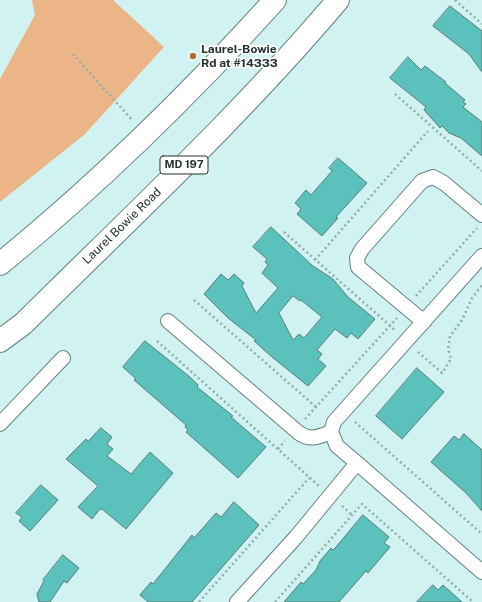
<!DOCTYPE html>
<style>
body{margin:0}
canvas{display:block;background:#d0f2f0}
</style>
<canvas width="482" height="602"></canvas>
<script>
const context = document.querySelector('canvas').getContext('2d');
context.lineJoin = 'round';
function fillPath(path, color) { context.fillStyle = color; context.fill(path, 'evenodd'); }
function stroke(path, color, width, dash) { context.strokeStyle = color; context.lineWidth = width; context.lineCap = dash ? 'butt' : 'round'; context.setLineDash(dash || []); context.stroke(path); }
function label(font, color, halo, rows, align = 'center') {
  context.font = font + ' "Public Sans",sans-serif'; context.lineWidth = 3.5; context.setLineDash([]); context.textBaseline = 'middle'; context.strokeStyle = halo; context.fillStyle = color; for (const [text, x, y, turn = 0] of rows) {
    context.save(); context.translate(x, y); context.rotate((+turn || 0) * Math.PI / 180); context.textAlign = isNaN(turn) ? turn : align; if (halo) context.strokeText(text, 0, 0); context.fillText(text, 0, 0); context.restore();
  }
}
fillPath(new Path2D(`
 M 32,0 L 113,0 L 164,47 L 85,134 L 0,202 L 0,79 L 35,15 Z`), '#ebb587');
const building = new Path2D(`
 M 450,6 L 482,31 L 482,72 L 469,54 L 433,26 Z
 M 408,57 L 421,70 L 425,66 L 446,82 L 445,83 L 465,100 L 463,102 L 466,104 L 463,107 L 482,122 L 482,156 L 461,138 L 449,133 L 442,126 L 440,128 L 424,110 L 426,107 L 390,78 Z
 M 338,158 L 367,183 L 336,217 L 338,218 L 322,236 L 297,214 L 301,209 L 295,203 L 306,190 L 311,195 L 332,171 L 329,168 Z
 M 271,227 L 313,266 L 333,279 L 348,297 L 375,319 L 358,339 L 351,333 L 347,338 L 335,329 L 317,350 L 322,354 L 318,359 L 326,366 L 308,386 L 272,357 L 254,341 L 256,340 L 228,318 L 204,294 L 221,274 L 228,280 L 234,274 L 244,283 L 242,286 L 256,313 L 278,288 L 262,273 L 268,265 L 265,262 L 267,259 L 253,247 ZM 293,296 L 300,301 L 301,300 L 322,317 L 304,338 L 299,334 L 293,340 L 279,313 Z
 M 145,341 L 190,377 L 198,385 L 197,387 L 233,416 L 231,417 L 266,447 L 238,478 L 186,432 L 188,430 L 185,427 L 186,425 L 134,380 L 136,379 L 123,367 Z
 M 417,368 L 444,392 L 402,439 L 376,416 Z
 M 101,428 L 112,437 L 107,444 L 113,449 L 107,456 L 131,474 L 150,452 L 173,473 L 126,529 L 102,509 L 100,509 L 92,519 L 78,507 L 98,486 L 66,459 L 86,439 L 88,441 Z
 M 464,434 L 482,450 L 482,511 L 466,493 L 431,462 L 454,436 L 459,440 Z
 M 41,485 L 58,500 L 30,531 L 19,521 L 22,517 L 16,513 Z
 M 234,502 L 259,525 L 192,602 L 148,602 L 140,595 L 151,582 L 153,584 L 192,535 L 194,538 L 216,513 L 221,517 Z
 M 363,515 L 389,537 L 384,543 L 390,547 L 368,573 L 366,571 L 339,602 L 284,602 L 301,582 L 303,584 L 316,570 L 320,561 L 331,548 L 333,550 Z
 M 63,555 L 79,568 L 67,583 L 64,581 L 50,602 L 39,602 L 37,594 L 44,581 L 43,580 Z
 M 433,585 L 438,590 L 443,585 L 462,602 L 417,602 Z`);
fillPath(building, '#5ac1bc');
stroke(building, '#5d7c7a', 1);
const street = new Path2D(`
 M 168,321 L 299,433 C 310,441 318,437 331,432
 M 424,322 L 358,267 L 357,258 L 362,249 L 422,181 L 433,177 L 444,183 L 482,215
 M 0,424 L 63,358
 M 357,463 L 337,446 L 331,432 L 334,422 L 482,256
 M 237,602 L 296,537 L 357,463 L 482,572`);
const primary = new Path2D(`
 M 0,264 C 98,184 190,94 275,0
 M 0,341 L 23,324 C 130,218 241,115 338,0`);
stroke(street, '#61817f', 16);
stroke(primary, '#61817f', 24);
stroke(new Path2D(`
 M 455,0 L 482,24
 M 73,54 L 132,120
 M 395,94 L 482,171
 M 284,232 L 396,331
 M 315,260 L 428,131
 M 416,296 L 477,228
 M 194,300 L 316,407
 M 157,341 L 319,486
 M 418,352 L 442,373 L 451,359 L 448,349 L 450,336 L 462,320 L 472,298 L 482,285
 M 305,419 L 397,318
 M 355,422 L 482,534
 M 278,449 L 285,441
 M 342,506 L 352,515
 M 199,602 L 309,478
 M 275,602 L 362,504 L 473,602`), '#92acaa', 2.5, [2, 3]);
stroke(street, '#fff', 14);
stroke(primary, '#fff', 22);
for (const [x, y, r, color] of [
 [193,56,4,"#ae6f35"]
]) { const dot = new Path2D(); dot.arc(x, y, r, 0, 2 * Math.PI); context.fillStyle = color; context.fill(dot); stroke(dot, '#fff', 1.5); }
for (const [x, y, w] of [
 [184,165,48]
]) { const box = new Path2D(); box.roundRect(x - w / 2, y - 9, w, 18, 3); context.fillStyle = '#fff'; context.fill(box); stroke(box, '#23302f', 1); }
label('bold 11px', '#23302f', null, [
 ["MD 197",184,165]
]);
label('bold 12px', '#23302f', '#fff', [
 ["Laurel-Bowie",201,49],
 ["Rd at #14333",201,63]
], 'left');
label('12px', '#23302f', '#fff', [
 ["Laurel Bowie Road",122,226,-44]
]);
</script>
